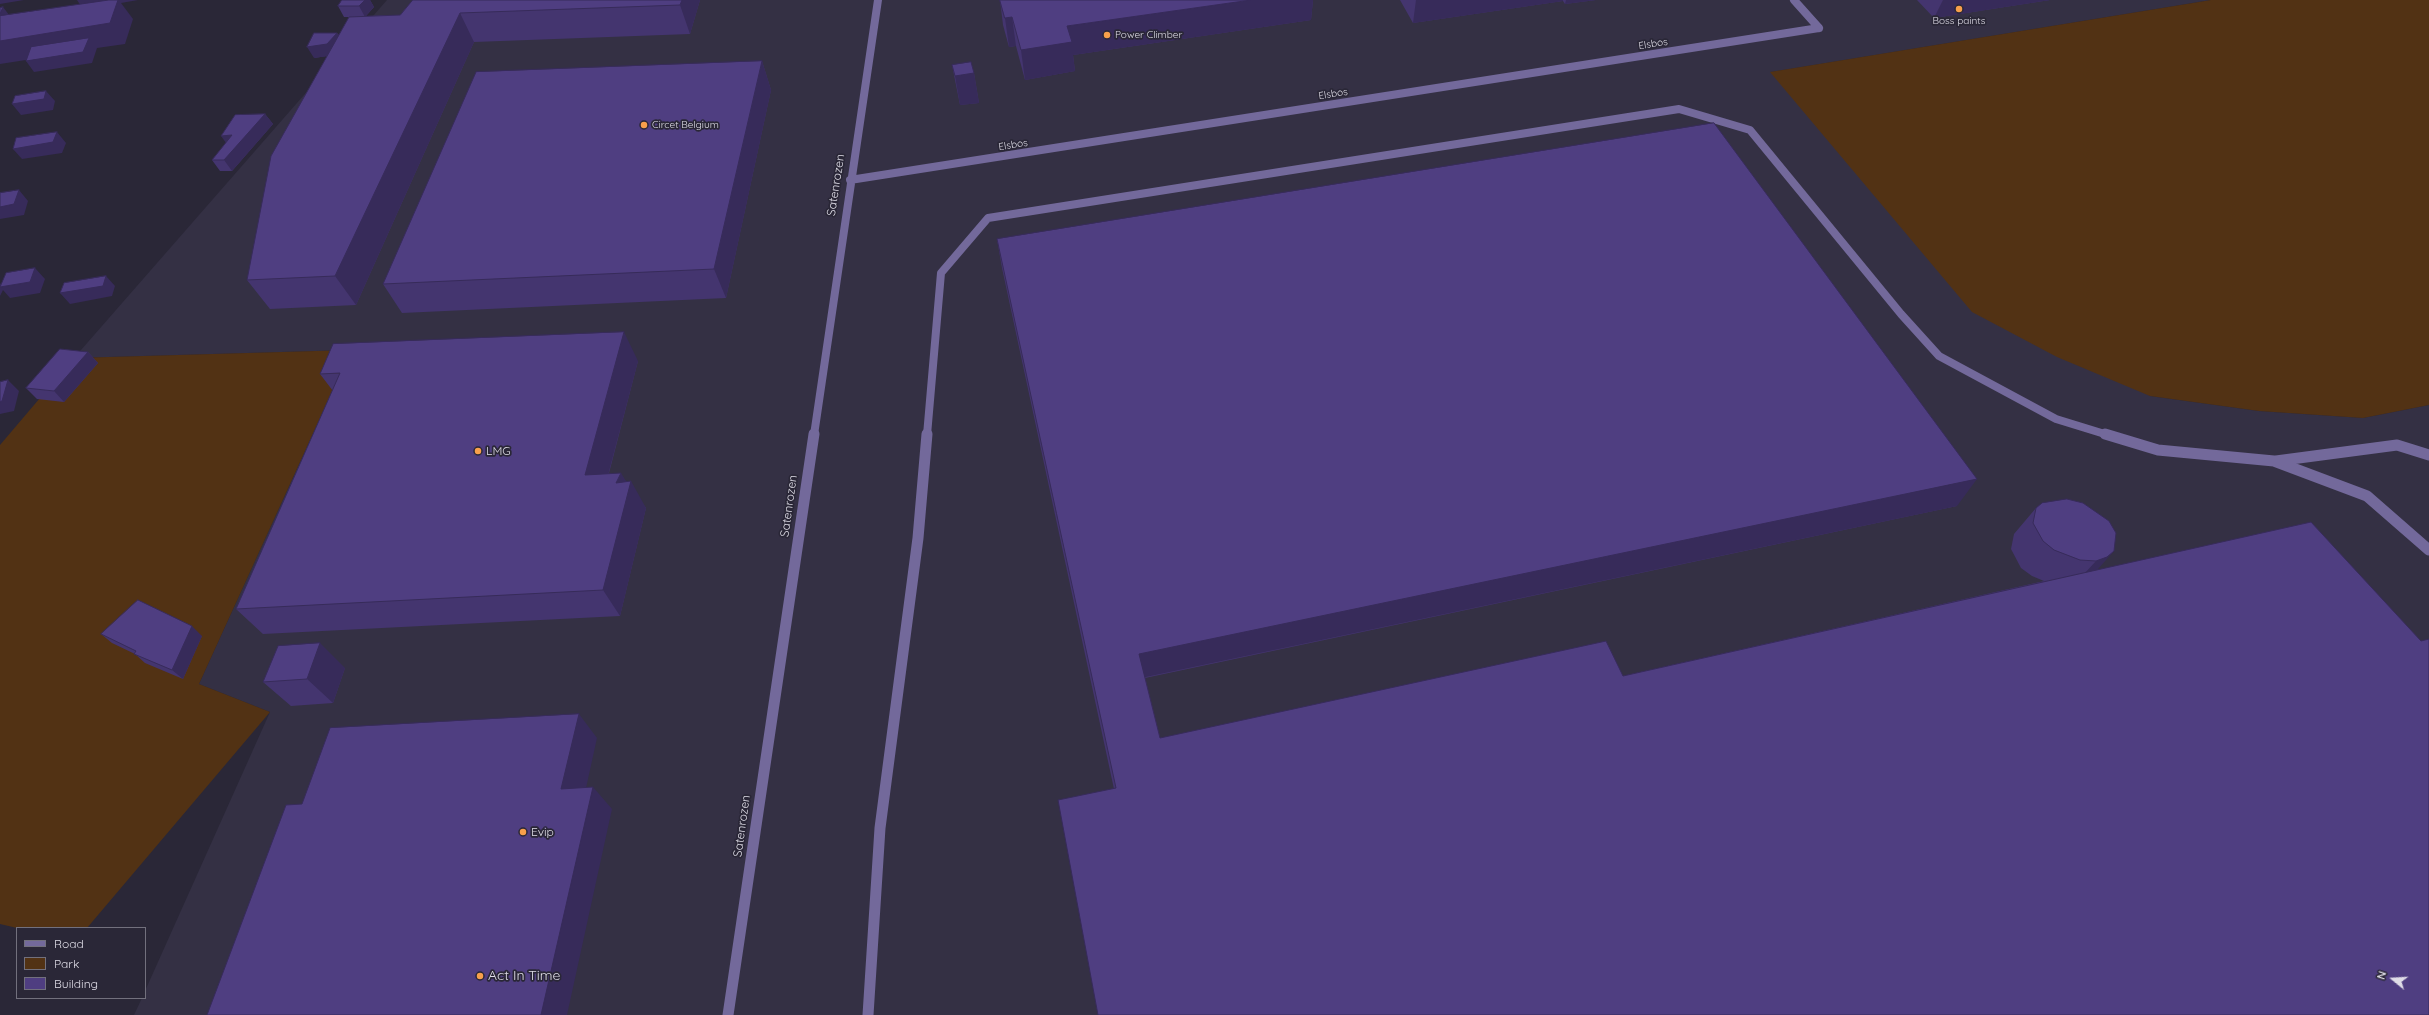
<!DOCTYPE html>
<style>
body{margin:0}
#map{position:relative;width:2429px;height:1015px;overflow:hidden;background:#2a2737;font-family:Quicksand,sans-serif}
canvas{display:block}
.legend{position:absolute;left:16px;top:927px;width:130px;height:72px;box-sizing:border-box;background:#2a2737;border:1px solid #72707d;margin:0;padding:5px 7px;list-style:none;font-size:12px;color:#dfdde7}
.legend li{display:flex;align-items:center;gap:8px;height:20px}
.legend b{width:20px;border:1px solid #72707d}
.north{position:absolute;left:2373px;top:959px;width:40px;height:40px;-webkit-text-stroke:3px #2a2737;paint-order:stroke;rotate:288deg;font-size:11px;font-weight:700;line-height:16px;text-align:center;color:#dfdde7}
.north::after{content:'';display:block;margin:auto;width:14px;height:18px;background:#dfdde7;clip-path:polygon(50% 0,100% 100%,50% 72%,0 100%)}
</style>
<div id="map">
<canvas width="2429" height="1015"></canvas>
<ul class="legend">
<li><b style="height:5px;background:#73699b"></b>Road</li>
<li><b style="height:11px;background:#523214"></b>Park</li>
<li><b style="height:11px;background:#4f3e81"></b>Building</li>
</ul>
<div class="north">N</div>
</div>
<script>
const context = document.querySelector('canvas').getContext('2d');
context.lineJoin = 'round';
function fillPath(path, color) { context.fillStyle = color; context.fill(path, 'evenodd'); }
function stroke(path, color, width, dash) { context.strokeStyle = color; context.lineWidth = width; context.lineCap = dash ? 'butt' : 'round'; context.setLineDash(dash || []); context.stroke(path); }
function label(font, color, halo, rows, align = 'center') {
  context.font = font + ' Quicksand,sans-serif'; context.lineWidth = 3.5; context.setLineDash([]); context.textBaseline = 'middle'; context.strokeStyle = halo; context.fillStyle = color; for (const [text, x, y, turn = 0] of rows) {
    context.save(); context.translate(x, y); context.rotate((+turn || 0) * Math.PI / 180); context.textAlign = isNaN(turn) ? turn : align; if (halo) context.strokeText(text, 0, 0); context.fillText(text, 0, 0); context.restore();
  }
}
fillPath(new Path2D(`
 M 387,0 L 2211,0 L 1771,72 L 2150,396 L 2259,411 L 2363,418 L 2429,405 L 2429,1015 L 134,1015 L 142,998 L 145,998 L 145,991 L 270,712 L 199,684 L 351,350 L 74,358 Z`), '#343044');
fillPath(new Path2D(`
 M 2211,0 L 2429,0 L 2429,405 L 2363,418 L 2259,411 L 2150,396 L 2057,357 L 1972,312 L 1770,72 Z
 M 351,350 L 199,684 L 270,712 L 87,928 L 17,928 L 0,924 L 0,445 L 74,358 Z`), '#523214');
stroke(new Path2D(`
 M 1794,0 L 1819,28
 M 850,180 L 1819,28
 M 814,435 L 878,0
 M 927,435 L 941,273 L 988,218 L 1679,109 L 1750,130 L 1901,314 L 1939,356 L 2056,419 L 2108,435`), '#73699b', 8);
stroke(new Path2D(`
 M 2105,434 L 2158,450 L 2274,461 L 2367,496 L 2429,550
 M 2276,461 L 2397,445 L 2429,455
 M 728,1015 L 814,434
 M 868,1015 L 880,828 L 918,538 L 927,434`), '#73699b', 11);
fillPath(new Path2D(`
 M 345,0 L 370,0 L 374,7 L 366,16 L 400,15 L 413,0 L 700,0 L 690,34 L 474,42 L 356,305 L 270,309 L 247,280 L 327,56 L 314,58 L 337,33 L 339,35 L 351,17 L 344,17 L 338,6 Z
 M 1000,0 L 1313,0 L 1311,20 L 1073,55 L 1075,71 L 1025,80 L 1016,46 L 1009,47 L 1003,25 Z
 M 1400,0 L 1596,0 L 1565,4 L 1563,1 L 1413,23 Z
 M 1917,0 L 2050,0 L 1934,18 Z
 M 762,61 L 771,90 L 726,298 L 402,313 L 383,284 Z
 M 952,65 L 974,73 L 979,103 L 960,105 Z
 M 265,114 L 273,124 L 232,171 L 220,171 L 212,160 Z
 M 997,239 L 1957,506 L 1145,678 L 1160,738 L 1623,676 L 2044,581 L 2032,576 L 2021,568 L 2011,549 L 2014,534 L 2036,508 L 2109,521 L 2097,570 L 2421,641 L 2429,1015 L 1114,789 L 1002,268 Z
 M 88,352 L 98,363 L 64,402 L 37,399 L 26,388 Z
 M 638,361 L 609,473 L 626,481 L 646,508 L 620,616 L 263,634 L 236,609 L 333,391 L 320,374 Z
 M 101,634 L 202,636 L 183,679 L 145,663 L 135,654 L 112,643 Z
 M 345,668 L 333,703 L 291,706 L 263,682 Z`), '#44356f');
fillPath(new Path2D(`
 M 0,0 L 24,0 L 0,4 Z
 M 77,0 L 138,0 L 121,3 L 133,19 L 125,44 L 97,48 L 92,63 L 34,72 L 26,61 L 84,51 L 0,64 L 0,41 L 83,9 Z
 M 365,0 L 370,0 L 374,7 L 365,17 L 359,6 Z
 M 682,0 L 700,0 L 690,34 L 680,5 Z
 M 1251,0 L 1313,0 L 1311,20 L 1073,55 L 1075,71 L 1025,80 L 1021,50 L 1067,26 Z
 M 1416,0 L 1563,0 L 1563,1 L 1413,23 Z
 M 1566,0 L 1596,0 L 1565,4 Z
 M 1943,0 L 2050,0 L 1934,18 Z
 M 3,7 L 19,28 L 0,17 L 0,14 Z
 M 460,13 L 474,42 L 356,305 L 335,276 Z
 M 1012,17 L 1016,46 L 1009,47 L 1005,18 Z
 M 337,33 L 344,44 L 334,55 L 314,58 L 307,47 Z
 M 762,61 L 771,90 L 726,298 L 714,269 Z
 M 974,73 L 979,103 L 960,105 L 955,76 Z
 M 46,91 L 55,101 L 53,110 L 21,115 L 12,104 Z
 M 265,114 L 273,124 L 232,171 L 224,160 L 229,147 L 221,136 Z
 M 57,132 L 66,143 L 62,153 L 22,159 L 13,149 Z
 M 19,190 L 28,201 L 24,215 L 0,219 L 0,207 Z
 M 35,268 L 45,279 L 40,293 L 10,298 L 3,290 L 0,296 L 0,283 L 3,286 Z
 M 106,276 L 115,286 L 112,296 L 70,304 L 60,293 Z
 M 624,332 L 638,361 L 601,502 L 585,475 Z
 M 88,352 L 98,363 L 64,402 L 54,391 Z
 M 8,380 L 19,391 L 14,411 L 0,414 L 0,402 Z
 M 621,473 L 629,486 L 631,481 L 646,508 L 620,616 L 603,590 L 616,483 Z
 M 1977,479 L 1957,506 L 1141,678 L 1139,654 Z
 M 2114,551 L 2090,578 L 2072,587 L 2096,561 Z
 M 192,626 L 202,636 L 183,679 L 172,670 Z
 M 320,643 L 345,668 L 333,703 L 307,679 Z
 M 579,714 L 597,738 L 581,811 L 561,789 Z
 M 593,787 L 612,809 L 567,1015 L 541,1015 Z`), '#372b5a');
const building = new Path2D(`
 M 109,0 L 118,0 L 110,23 L 0,41 L 0,16 Z
 M 342,0 L 365,0 L 359,6 L 338,6 Z
 M 413,0 L 682,0 L 680,5 L 460,13 L 335,276 L 247,280 L 271,156 L 349,17 L 400,15 Z
 M 1000,0 L 1251,0 L 1067,26 L 1072,42 L 1021,50 L 1012,17 L 1005,18 Z
 M 3,7 L 0,14 L 0,8 Z
 M 314,33 L 337,33 L 327,44 L 307,47 Z
 M 89,38 L 83,52 L 26,61 L 31,47 Z
 M 762,61 L 714,269 L 383,284 L 476,72 Z
 M 971,62 L 974,73 L 955,76 L 952,65 Z
 M 46,91 L 44,99 L 12,104 L 15,96 Z
 M 265,114 L 224,160 L 212,160 L 232,135 L 221,136 L 235,115 Z
 M 1714,123 L 1977,479 L 1139,654 L 1160,738 L 1606,641 L 1623,676 L 2311,522 L 2421,641 L 2429,639 L 2429,1015 L 1098,1015 L 1058,800 L 1116,788 L 997,239 Z
 M 57,132 L 53,142 L 13,149 L 16,138 Z
 M 19,190 L 14,204 L 0,207 L 0,193 Z
 M 35,268 L 30,282 L 0,287 L 6,273 Z
 M 106,276 L 103,286 L 60,293 L 64,283 Z
 M 624,332 L 585,475 L 621,473 L 616,483 L 631,481 L 603,590 L 236,609 L 340,373 L 320,374 L 333,344 Z
 M 60,349 L 88,352 L 54,391 L 26,388 Z
 M 8,380 L 2,401 L 0,402 L 0,382 Z
 M 2067,499 L 2083,503 L 2109,521 L 2116,533 L 2114,551 L 2107,557 L 2096,561 L 2080,560 L 2054,550 L 2043,541 L 2033,523 L 2036,508 L 2042,503 Z
 M 138,600 L 192,626 L 172,670 L 134,654 L 136,651 L 101,634 Z
 M 320,643 L 307,679 L 263,682 L 278,646 Z
 M 579,714 L 561,789 L 593,787 L 541,1015 L 207,1015 L 286,805 L 302,804 L 330,728 Z`);
fillPath(building, '#4f3e81');
stroke(building, '#372b5a', 1);
for (const [x, y, r, color] of [
 [1959,9,4,"#f8a04b"],
 [1107,35,4,"#f8a04b"],
 [644,125,4,"#f8a04b"],
 [478,451,4,"#f8a04b"],
 [523,832,4,"#f8a04b"],
 [480,976,4,"#f8a04b"]
]) { const dot = new Path2D(); dot.arc(x, y, r, 0, 2 * Math.PI); context.fillStyle = color; context.fill(dot); stroke(dot, '#2a2737', 1.5); }
label('10px', '#dfdde7', '#2a2737', [
 ["Boss paints",1959,21,"center"],
 ["Power Climber",1115,35],
 ["Circet Belgium",652,125]
], 'left');
label('10px', '#dfdde7', '#2a2737', [
 ["Elsbos",1653,44,-9],
 ["Elsbos",1333,94,-9],
 ["Elsbos",1013,145,-9]
]);
label('12px', '#dfdde7', '#2a2737', [
 ["Satenrozen",836,185,-81],
 ["Satenrozen",789,506,-82],
 ["Satenrozen",742,826,-82]
]);
label('12px', '#dfdde7', '#2a2737', [
 ["LMG",486,451],
 ["Evip",531,832]
], 'left');
label('14px', '#dfdde7', '#2a2737', [
 ["Act In Time",488,976]
], 'left');
</script>
